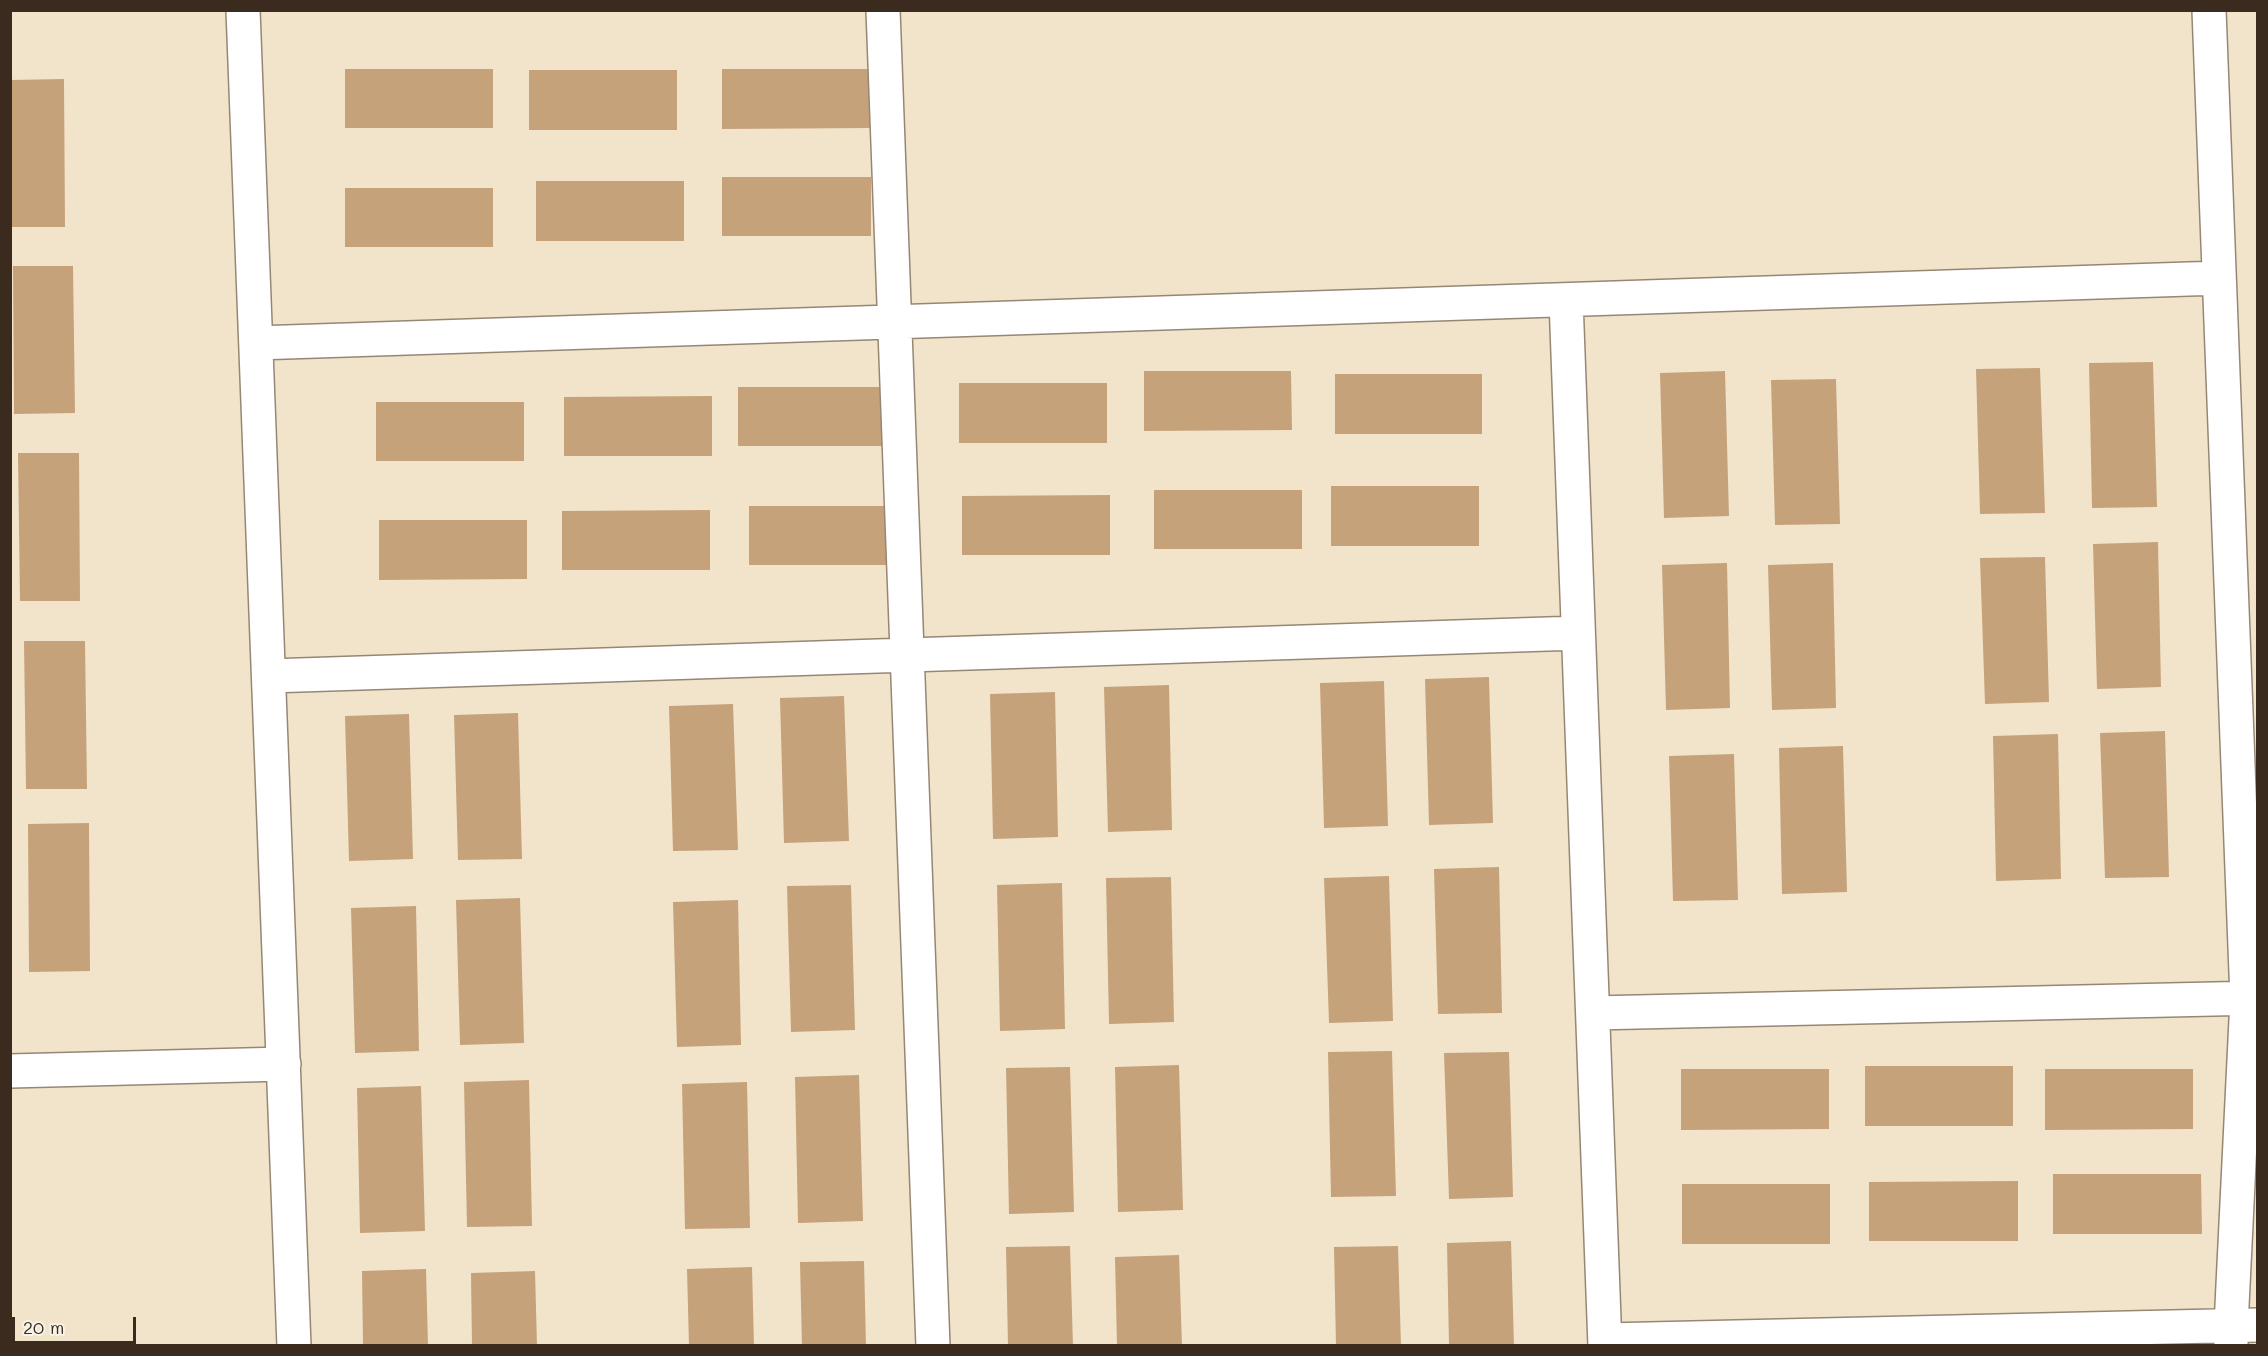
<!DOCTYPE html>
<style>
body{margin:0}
#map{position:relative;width:2268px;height:1356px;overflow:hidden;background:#f2e4cb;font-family:Mali,sans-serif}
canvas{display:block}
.frame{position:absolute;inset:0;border:12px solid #3b2a1e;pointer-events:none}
.scale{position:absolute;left:12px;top:1317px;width:124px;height:27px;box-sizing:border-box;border:3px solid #3b2a1e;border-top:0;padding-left:8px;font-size:18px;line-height:21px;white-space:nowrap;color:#3b2a1e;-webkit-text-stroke:4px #f7f3e8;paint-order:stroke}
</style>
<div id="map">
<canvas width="2268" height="1356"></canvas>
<div class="frame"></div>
<div class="scale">20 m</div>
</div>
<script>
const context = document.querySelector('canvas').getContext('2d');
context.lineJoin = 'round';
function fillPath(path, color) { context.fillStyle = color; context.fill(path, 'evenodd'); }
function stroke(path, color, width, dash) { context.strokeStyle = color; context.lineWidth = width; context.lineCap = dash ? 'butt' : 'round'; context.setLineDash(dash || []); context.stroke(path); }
fillPath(new Path2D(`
 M 345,69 L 493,69 L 493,128 L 345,128 Z
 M 722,69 L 871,69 L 871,128 L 722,129 Z
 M 529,70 L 677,70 L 677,130 L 529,130 Z
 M 64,79 L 65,227 L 10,227 L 10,80 Z
 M 722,177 L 871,177 L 871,236 L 722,236 Z
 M 536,181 L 684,181 L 684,241 L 536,241 Z
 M 345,188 L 493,188 L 493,247 L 345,247 Z
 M 13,266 L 73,266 L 75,413 L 14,414 Z
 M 2153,362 L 2157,507 L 2092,508 L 2089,363 Z
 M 2040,368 L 2045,513 L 1980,514 L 1976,369 Z
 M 1144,371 L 1291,371 L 1292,430 L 1144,431 Z
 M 1725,371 L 1729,516 L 1664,518 L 1660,373 Z
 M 1335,374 L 1482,374 L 1482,434 L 1335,434 Z
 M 1836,379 L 1840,524 L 1775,525 L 1771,380 Z
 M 959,383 L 1107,383 L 1107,443 L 959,443 Z
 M 738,387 L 886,387 L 887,446 L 738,446 Z
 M 712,396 L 712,456 L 564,456 L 564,397 Z
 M 376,402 L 524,402 L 524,461 L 376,461 Z
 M 18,453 L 79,453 L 80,601 L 20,601 Z
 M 1331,486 L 1479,486 L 1479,546 L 1331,546 Z
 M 1154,490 L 1302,490 L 1302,549 L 1154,549 Z
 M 1110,495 L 1110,555 L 962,555 L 962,496 Z
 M 749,506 L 896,506 L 896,565 L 749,565 Z
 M 710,510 L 710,570 L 562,570 L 562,511 Z
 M 379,520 L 527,520 L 527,579 L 379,580 Z
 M 2158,542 L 2161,687 L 2097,689 L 2093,544 Z
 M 2045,557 L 2049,702 L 1985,704 L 1980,558 Z
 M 1727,563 L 1730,708 L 1666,710 L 1662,565 Z
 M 1833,563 L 1836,708 L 1772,710 L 1768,565 Z
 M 24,641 L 85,641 L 87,789 L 26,789 Z
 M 1489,677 L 1493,823 L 1429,825 L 1425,679 Z
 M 1384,681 L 1388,826 L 1324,828 L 1320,683 Z
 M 1169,685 L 1172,830 L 1108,832 L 1104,687 Z
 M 1055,692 L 1058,837 L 993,839 L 990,694 Z
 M 844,696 L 849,841 L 784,843 L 780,698 Z
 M 733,704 L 738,850 L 673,851 L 669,706 Z
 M 518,713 L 522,859 L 458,860 L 454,715 Z
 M 409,714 L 413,859 L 349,861 L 345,716 Z
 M 2165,731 L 2169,877 L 2105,878 L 2100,733 Z
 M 2058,734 L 2061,879 L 1996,881 L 1993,736 Z
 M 1843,746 L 1847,892 L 1782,894 L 1779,748 Z
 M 1734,754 L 1738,900 L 1673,901 L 1669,756 Z
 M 89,823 L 90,971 L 29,972 L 28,824 Z
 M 1499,867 L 1502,1013 L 1438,1014 L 1434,869 Z
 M 1389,876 L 1393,1021 L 1329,1023 L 1324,878 Z
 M 1171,877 L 1174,1022 L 1109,1024 L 1106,878 Z
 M 1062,883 L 1065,1029 L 1000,1031 L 997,885 Z
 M 851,885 L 855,1030 L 791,1032 L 787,886 Z
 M 520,898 L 524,1043 L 460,1045 L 456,900 Z
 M 738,900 L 741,1045 L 677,1047 L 673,902 Z
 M 416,906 L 419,1051 L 355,1053 L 351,908 Z
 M 1392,1051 L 1396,1196 L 1331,1197 L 1328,1052 Z
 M 1509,1052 L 1513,1197 L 1449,1199 L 1444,1053 Z
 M 1179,1065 L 1183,1210 L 1118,1212 L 1115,1067 Z
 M 1865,1066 L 2013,1066 L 2013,1126 L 1865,1126 Z
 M 1070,1067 L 1074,1212 L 1009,1214 L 1006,1068 Z
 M 1681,1069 L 1829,1069 L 1829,1129 L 1681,1130 Z
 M 2045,1069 L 2193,1069 L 2193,1129 L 2045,1130 Z
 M 859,1075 L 863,1221 L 798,1223 L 795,1077 Z
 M 529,1080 L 532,1226 L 467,1227 L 464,1082 Z
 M 747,1082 L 750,1228 L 685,1229 L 682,1084 Z
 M 421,1086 L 425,1231 L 360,1233 L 357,1088 Z
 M 2053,1174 L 2201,1174 L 2202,1234 L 2053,1234 Z
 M 2018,1181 L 2018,1241 L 1869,1241 L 1869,1182 Z
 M 1682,1184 L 1830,1184 L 1830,1244 L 1682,1244 Z
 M 1511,1241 L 1514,1346 L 1449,1346 L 1447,1243 Z
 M 1070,1246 L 1073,1346 L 1008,1346 L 1006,1247 Z
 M 1398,1246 L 1401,1346 L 1336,1346 L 1334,1247 Z
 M 1179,1255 L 1182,1346 L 1117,1346 L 1115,1257 Z
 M 864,1261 L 866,1346 L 802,1346 L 800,1262 Z
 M 752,1267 L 754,1346 L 689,1346 L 687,1269 Z
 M 426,1269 L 428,1346 L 363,1346 L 362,1271 Z
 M 535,1271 L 537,1346 L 472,1346 L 471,1273 Z`), '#c5a27a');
const minor = new Path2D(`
 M 243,10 L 294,1346
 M 883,10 L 933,1346
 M 2209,10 L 2247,999 L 2231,1326 L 2231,1346
 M 1566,300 L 1605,1346
 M 256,343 L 2219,278
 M 269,676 L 1578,633
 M 1593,1013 L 2258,998
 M 10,1071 L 284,1064
 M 1605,1340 L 2258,1325`);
stroke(minor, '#968774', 36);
stroke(minor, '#fff', 33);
</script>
